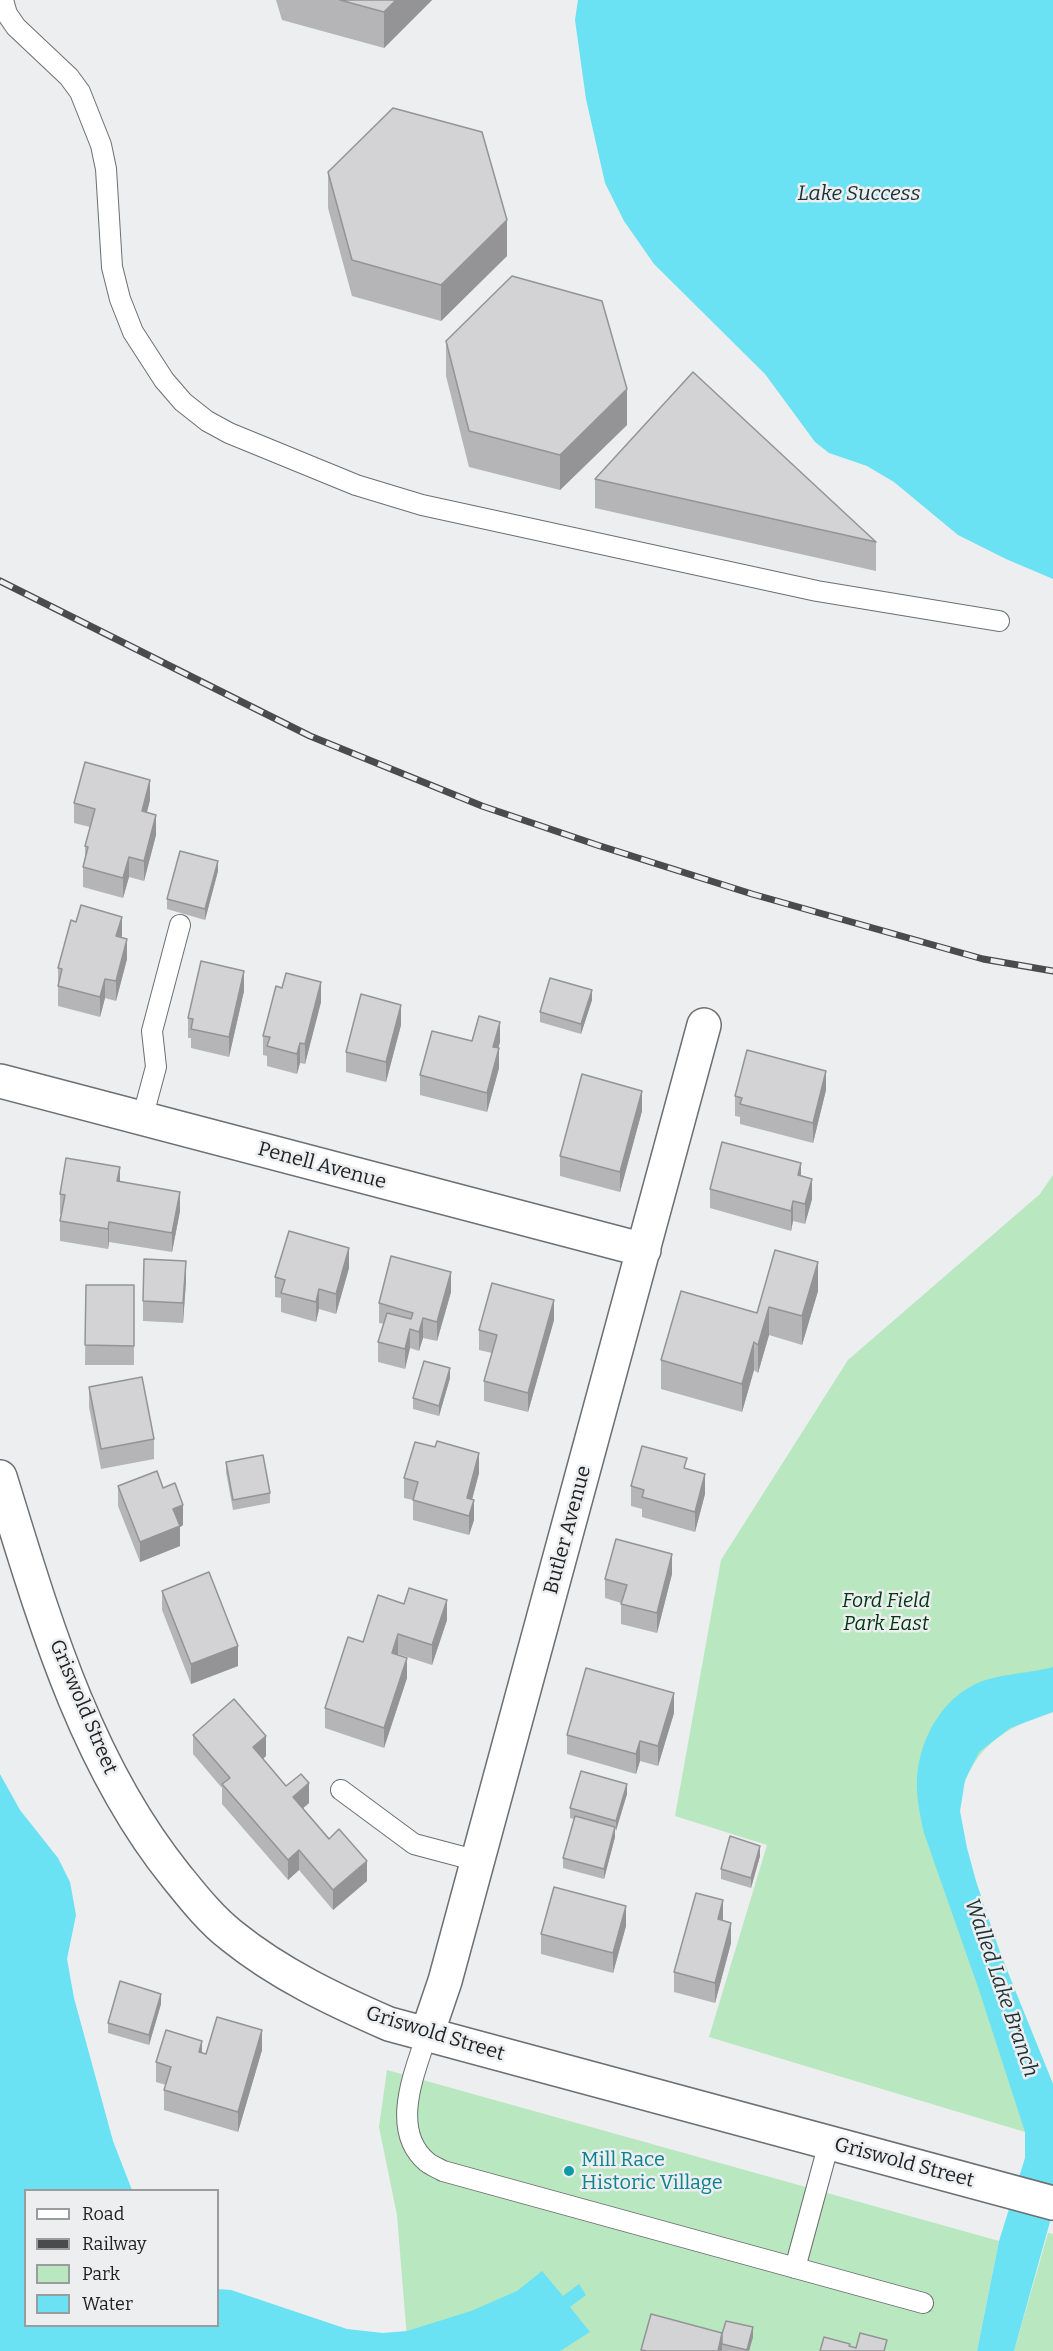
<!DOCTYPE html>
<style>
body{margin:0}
#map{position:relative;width:1053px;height:2351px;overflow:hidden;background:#eceef0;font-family:Bitter,serif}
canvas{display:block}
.legend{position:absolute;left:24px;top:2189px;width:195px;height:138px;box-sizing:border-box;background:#eceef0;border:2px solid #9a9c9d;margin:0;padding:8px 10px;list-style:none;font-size:18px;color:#1f2021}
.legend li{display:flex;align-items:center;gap:12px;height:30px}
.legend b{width:30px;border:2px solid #9a9c9d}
</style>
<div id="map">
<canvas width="1053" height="2351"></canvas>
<ul class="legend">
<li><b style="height:8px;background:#fff"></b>Road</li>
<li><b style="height:8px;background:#4a4b4d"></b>Railway</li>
<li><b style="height:16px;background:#b9e7bf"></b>Park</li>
<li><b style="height:16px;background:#6ae2f3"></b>Water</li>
</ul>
</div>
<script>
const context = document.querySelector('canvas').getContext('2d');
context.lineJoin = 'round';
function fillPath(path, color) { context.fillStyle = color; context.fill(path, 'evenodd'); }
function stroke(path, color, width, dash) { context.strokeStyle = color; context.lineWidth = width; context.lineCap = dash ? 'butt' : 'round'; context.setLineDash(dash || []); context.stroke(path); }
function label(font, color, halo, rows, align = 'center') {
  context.font = font + ' Bitter,serif'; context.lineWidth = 5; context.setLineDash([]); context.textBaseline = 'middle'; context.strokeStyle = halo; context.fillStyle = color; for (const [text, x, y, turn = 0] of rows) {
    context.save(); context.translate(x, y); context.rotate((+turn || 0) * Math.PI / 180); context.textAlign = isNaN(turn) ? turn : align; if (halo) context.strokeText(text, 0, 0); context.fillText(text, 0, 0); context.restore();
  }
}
fillPath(new Path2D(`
 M 1053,1175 L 1053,1712 C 1016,1723 981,1741 966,1779 C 962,1787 960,1801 960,1810 C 960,1839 974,1876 983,1904 C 1004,1965 1029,2024 1053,2084 L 1025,2132 L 709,2037 L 767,1845 L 675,1816 L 721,1560 L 848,1360 L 1040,1194 Z
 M 387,2070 L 999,2241 L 977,2351 L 408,2351 L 397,2215 L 379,2127 Z
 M 1048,2233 L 1053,2234 L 1053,2351 L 1014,2351 Z`), '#b9e7bf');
fillPath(new Path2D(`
 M 578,0 L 1053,0 L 1053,579 L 1006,559 L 958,535 L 894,482 L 867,466 L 829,453 L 815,442 L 765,374 L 654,264 L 624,221 L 605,183 L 586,99 L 575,20 Z
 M 1053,1667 L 1053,1712 L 1010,1728 L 979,1752 L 965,1780 L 960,1811 L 967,1848 L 976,1881 L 1000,1953 L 1053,2084 L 1053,2211 L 1014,2351 L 977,2351 L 999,2241 L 1025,2158 L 1025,2132 L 979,1990 L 924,1833 C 920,1815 916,1797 917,1778 C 920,1735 946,1691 989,1679 C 1010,1673 1032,1673 1053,1667 Z
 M 0,1774 L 20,1810 L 58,1858 L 70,1882 L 76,1915 L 67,1959 L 74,1998 L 113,2141 L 132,2190 L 26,2190 L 26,2326 L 218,2326 L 218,2289 L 231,2290 L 347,2329 L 383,2333 L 407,2331 L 471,2311 L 517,2291 L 542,2271 L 563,2296 L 579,2284 L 586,2295 L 570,2307 L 590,2332 L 560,2351 L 0,2351 Z`), '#6ae2f3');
const lane = new Path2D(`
 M 3,0 L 7,14 L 16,27 L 69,77 L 80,92 L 101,145 L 106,169 L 112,267 L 120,299 L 133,332 L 164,380 L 183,402 L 207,421 L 229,433 L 356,485 L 422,505 L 817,591 L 999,621
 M 142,1119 L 156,1067 L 152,1031 L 180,925
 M 341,1790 L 414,1844 L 478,1861
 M 427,2034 C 415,2072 389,2130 427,2162 C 432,2166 438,2168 443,2171 L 923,2303
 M 795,2268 L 829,2143`);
const street = new Path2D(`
 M 0,1081 L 644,1250
 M 427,2034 L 445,1981 L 704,1025`);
const secondary = new Path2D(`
 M 0,1477 C 43,1616 84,1762 176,1876 C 193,1897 211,1920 232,1936 C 279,1974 334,2000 389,2024 L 1053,2203`);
stroke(lane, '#6d6f71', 22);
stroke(street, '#6d6f71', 36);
stroke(secondary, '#6d6f71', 36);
stroke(lane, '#fff', 20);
stroke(street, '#fff', 33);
stroke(secondary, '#fff', 33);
const rail = new Path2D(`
 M 0,581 L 310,736 L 482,806 L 597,845 L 752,894 L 983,959 L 1053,971`);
stroke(rail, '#4a4b4d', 7);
stroke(rail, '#eceef0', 4.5, [14]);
fillPath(new Path2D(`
 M 276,0 L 432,0 L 384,48 L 282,20 Z
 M 328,172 L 507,256 L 441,321 L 352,296 L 328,208 Z
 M 446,341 L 627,425 L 560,490 L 469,467 L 446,376 Z
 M 595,479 L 876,542 L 876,571 L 595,508 Z
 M 150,800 L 147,812 L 156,835 L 144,881 L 129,877 L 123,898 L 83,887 L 83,867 L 85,859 L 85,846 L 90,827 L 74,823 L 74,803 Z
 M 218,871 L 205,920 L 167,909 L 167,899 Z
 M 122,937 L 127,959 L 116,1001 L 105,998 L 100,1017 L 58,1006 L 58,968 Z
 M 244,991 L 229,1057 L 191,1048 L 191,1038 L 188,1038 L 188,1018 Z
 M 592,1000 L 581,1034 L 540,1022 L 540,1012 Z
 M 321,1002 L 305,1064 L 300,1063 L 297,1074 L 267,1066 L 267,1056 L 263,1055 L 263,1036 Z
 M 401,1025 L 386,1082 L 346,1072 L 346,1052 Z
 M 472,1041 L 500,1042 L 498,1048 L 499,1068 L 487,1112 L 420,1095 L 420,1075 Z
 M 826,1090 L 813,1143 L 740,1124 L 740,1117 L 735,1116 L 735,1096 Z
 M 642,1111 L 620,1192 L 560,1176 L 560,1156 Z
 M 801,1176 L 812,1199 L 805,1224 L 793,1221 L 791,1231 L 710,1208 L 710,1189 Z
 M 120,1182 L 180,1211 L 172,1252 L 109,1242 L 108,1249 L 60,1241 L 60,1221 L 62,1214 L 60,1214 L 60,1194 Z
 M 775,1250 L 818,1291 L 802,1345 L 769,1335 L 758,1373 L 754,1370 L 742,1412 L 661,1389 L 661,1360 L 757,1313 Z
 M 349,1268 L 336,1314 L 319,1309 L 316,1322 L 281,1312 L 281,1298 L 275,1297 L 275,1277 Z
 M 186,1281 L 183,1323 L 143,1321 L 143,1301 Z
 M 86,1285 L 134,1285 L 134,1365 L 85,1365 Z
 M 451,1292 L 437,1341 L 423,1338 L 419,1351 L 410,1348 L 405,1369 L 378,1362 L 378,1342 L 384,1324 L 379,1323 L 379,1303 Z
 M 554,1320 L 528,1412 L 484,1401 L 484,1381 L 492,1353 L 479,1350 L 479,1330 Z
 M 450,1378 L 439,1416 L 413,1409 L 413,1398 Z
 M 89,1387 L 154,1439 L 154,1459 L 101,1469 L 89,1407 Z
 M 226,1462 L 270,1493 L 270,1503 L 233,1510 L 226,1472 Z
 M 687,1469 L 705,1494 L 695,1532 L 642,1517 L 642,1509 L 631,1506 L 631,1486 Z
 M 479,1473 L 472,1499 L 474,1520 L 469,1535 L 413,1520 L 413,1500 L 404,1498 L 404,1478 Z
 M 118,1486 L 163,1488 L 183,1525 L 180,1527 L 180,1546 L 140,1562 L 118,1506 Z
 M 672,1574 L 657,1633 L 621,1624 L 621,1603 L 605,1598 L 605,1579 Z
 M 162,1591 L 238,1666 L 191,1684 L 162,1610 Z
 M 447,1620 L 432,1665 L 398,1654 L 398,1655 L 407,1678 L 384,1748 L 325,1728 L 325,1708 L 363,1642 Z
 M 674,1713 L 658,1766 L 640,1761 L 636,1774 L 567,1754 L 567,1735 Z
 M 193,1735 L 266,1756 L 263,1759 L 286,1786 L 309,1803 L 303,1808 L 367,1881 L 333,1910 L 299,1870 L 288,1880 L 222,1804 L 222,1788 L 193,1754 Z
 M 627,1794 L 615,1831 L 615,1837 L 604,1879 L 563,1868 L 563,1858 L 574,1819 L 570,1818 L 570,1808 Z
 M 760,1856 L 751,1888 L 721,1879 L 721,1869 Z
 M 723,1920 L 731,1943 L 715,2003 L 674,1992 L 674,1972 Z
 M 626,1926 L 613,1973 L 541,1954 L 541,1934 Z
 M 161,2004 L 149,2045 L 108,2033 L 108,2023 Z
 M 262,2050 L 238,2132 L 164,2110 L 164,2090 L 166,2085 L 156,2082 L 156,2062 L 202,2053 L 206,2054 Z
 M 722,2333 L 753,2337 L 749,2351 L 641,2351 L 641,2350 Z`), '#b5b5b8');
fillPath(new Path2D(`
 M 396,0 L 432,0 L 384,48 L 384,12 Z
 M 507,220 L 507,256 L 441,321 L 441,285 Z
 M 627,389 L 627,425 L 560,490 L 560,455 Z
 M 150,780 L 150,800 L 142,831 L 142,811 Z
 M 156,815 L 156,835 L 144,881 L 144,861 Z
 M 129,857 L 129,877 L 123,898 L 123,878 Z
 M 218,861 L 218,871 L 205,920 L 205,909 Z
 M 122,917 L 122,936 L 116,956 L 116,936 Z
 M 127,939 L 127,959 L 116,1001 L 116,981 Z
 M 244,971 L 244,991 L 229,1057 L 229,1037 Z
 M 105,979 L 105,998 L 100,1017 L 100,997 Z
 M 321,982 L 321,1002 L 305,1064 L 305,1044 Z
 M 592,990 L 592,1000 L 581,1034 L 581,1024 Z
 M 401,1005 L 401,1025 L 386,1082 L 386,1062 Z
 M 500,1022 L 500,1042 L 493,1067 L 493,1047 Z
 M 300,1043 L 300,1063 L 297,1074 L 297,1054 Z
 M 499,1048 L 499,1068 L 487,1112 L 487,1093 Z
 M 826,1071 L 826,1090 L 813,1143 L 813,1123 Z
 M 642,1091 L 642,1111 L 620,1192 L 620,1172 Z
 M 801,1163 L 801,1183 L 798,1175 Z
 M 120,1167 L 120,1187 L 117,1181 Z
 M 812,1179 L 812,1199 L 805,1224 L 805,1204 Z
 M 180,1192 L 180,1211 L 172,1252 L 172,1233 Z
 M 793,1201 L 793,1221 L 791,1231 L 791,1211 Z
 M 109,1222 L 109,1242 L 108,1249 L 108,1229 Z
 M 349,1248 L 349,1268 L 336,1314 L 336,1294 Z
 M 186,1261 L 186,1281 L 183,1323 L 183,1303 Z
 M 818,1262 L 818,1291 L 802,1345 L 802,1316 Z
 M 451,1272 L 451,1292 L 437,1341 L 437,1322 Z
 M 319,1289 L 319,1309 L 316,1322 L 316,1302 Z
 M 554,1300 L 554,1320 L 528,1412 L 528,1393 Z
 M 769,1307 L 769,1335 L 758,1373 L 758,1345 Z
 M 423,1318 L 423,1338 L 419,1351 L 419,1332 Z
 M 410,1329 L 410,1348 L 405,1369 L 405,1349 Z
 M 754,1342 L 754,1370 L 742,1412 L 742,1384 Z
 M 450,1368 L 450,1378 L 439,1416 L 439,1406 Z
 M 479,1453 L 479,1473 L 468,1515 L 467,1498 Z
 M 705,1474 L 705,1494 L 695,1532 L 695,1512 Z
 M 474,1500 L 474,1520 L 469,1535 L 469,1516 Z
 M 183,1505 L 183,1525 L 180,1527 L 180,1546 L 140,1562 L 140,1542 L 173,1509 Z
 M 672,1554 L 672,1574 L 657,1633 L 657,1613 Z
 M 447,1600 L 447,1620 L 432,1665 L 432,1645 Z
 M 398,1634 L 398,1654 L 392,1673 L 392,1653 Z
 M 238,1646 L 238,1666 L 191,1684 L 191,1664 Z
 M 407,1658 L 407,1678 L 384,1748 L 384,1728 Z
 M 674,1693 L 674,1713 L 658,1766 L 658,1746 Z
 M 266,1736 L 266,1756 L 253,1767 L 253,1747 Z
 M 640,1741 L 640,1761 L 636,1774 L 636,1754 Z
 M 309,1783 L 309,1803 L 293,1817 L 293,1797 Z
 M 627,1784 L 627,1794 L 616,1831 L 616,1821 Z
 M 615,1827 L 615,1837 L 604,1879 L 604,1869 Z
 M 760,1846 L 760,1856 L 751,1888 L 751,1878 Z
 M 299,1850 L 299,1870 L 288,1880 L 288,1860 Z
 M 367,1861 L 367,1881 L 333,1910 L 333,1890 Z
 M 723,1900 L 723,1920 L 718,1919 Z
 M 626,1906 L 626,1926 L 613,1973 L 613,1953 Z
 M 731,1923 L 731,1943 L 715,2003 L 715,1983 Z
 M 161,1994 L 161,2004 L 149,2045 L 149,2035 Z
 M 262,2030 L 262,2050 L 238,2132 L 238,2112 Z
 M 202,2041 L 202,2061 L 199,2052 Z
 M 753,2327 L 753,2337 L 749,2351 L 747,2351 Z
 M 722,2333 L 722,2351 L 718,2351 Z`), '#949496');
const building = new Path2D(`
 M 340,0 L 396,0 L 384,12 Z
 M 393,108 L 482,132 L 507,220 L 441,285 L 352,260 L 328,172 Z
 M 512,276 L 602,301 L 627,389 L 560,455 L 469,431 L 446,341 Z
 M 693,372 L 876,542 L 595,479 Z
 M 85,762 L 150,780 L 142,811 L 156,815 L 144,861 L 129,857 L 123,878 L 83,867 L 88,847 L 85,846 L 95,809 L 74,803 Z
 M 180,851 L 218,861 L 205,909 L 167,899 Z
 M 81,905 L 122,917 L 116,936 L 127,939 L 116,981 L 105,979 L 100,997 L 58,986 L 62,969 L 58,968 L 71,920 L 76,922 Z
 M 201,961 L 244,971 L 229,1037 L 191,1029 L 193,1019 L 188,1018 Z
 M 286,973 L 321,982 L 305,1044 L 300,1043 L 297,1054 L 267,1046 L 270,1037 L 263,1036 L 276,986 L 282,988 Z
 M 550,978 L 592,990 L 581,1024 L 540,1012 Z
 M 361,994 L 401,1005 L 386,1062 L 346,1052 Z
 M 479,1016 L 500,1022 L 493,1047 L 499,1048 L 487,1093 L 420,1075 L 432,1031 L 472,1041 Z
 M 747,1050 L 826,1071 L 813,1123 L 740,1104 L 742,1098 L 735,1096 Z
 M 582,1074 L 642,1091 L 620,1172 L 560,1156 Z
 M 722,1142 L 801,1163 L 798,1175 L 812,1179 L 805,1204 L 793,1201 L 791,1211 L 710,1189 Z
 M 66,1158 L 120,1167 L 117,1181 L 180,1192 L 172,1233 L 109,1222 L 108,1229 L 60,1221 L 65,1195 L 60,1194 Z
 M 289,1231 L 349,1248 L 336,1294 L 319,1289 L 316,1302 L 281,1293 L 285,1280 L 275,1277 Z
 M 775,1250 L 818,1262 L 802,1316 L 769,1307 L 758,1345 L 754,1342 L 742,1384 L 661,1360 L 681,1291 L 757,1313 Z
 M 391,1256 L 451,1272 L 437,1322 L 423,1318 L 419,1332 L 410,1329 L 405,1349 L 378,1342 L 387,1313 L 411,1319 L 413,1313 L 379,1303 Z
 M 144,1259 L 186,1261 L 183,1303 L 143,1301 Z
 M 492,1283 L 554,1300 L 528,1393 L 484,1381 L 497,1335 L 479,1330 Z
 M 86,1285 L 134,1285 L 134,1346 L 85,1345 Z
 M 424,1361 L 450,1368 L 439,1406 L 413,1398 Z
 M 142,1377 L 154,1439 L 101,1449 L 89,1387 Z
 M 437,1441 L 479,1453 L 467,1498 L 474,1500 L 469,1516 L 413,1500 L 418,1482 L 404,1478 L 415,1442 L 435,1447 Z
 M 642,1446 L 687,1458 L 684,1468 L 705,1474 L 695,1512 L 642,1497 L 644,1490 L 631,1486 Z
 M 263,1455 L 270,1493 L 233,1500 L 226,1462 Z
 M 157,1471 L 163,1488 L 175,1483 L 183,1505 L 173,1509 L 180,1526 L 140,1542 L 118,1486 Z
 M 616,1539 L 672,1554 L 657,1613 L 621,1604 L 627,1585 L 605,1579 Z
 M 209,1572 L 238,1646 L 191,1664 L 162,1591 Z
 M 409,1588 L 447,1600 L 432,1645 L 398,1634 L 392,1653 L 407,1658 L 384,1728 L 325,1708 L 348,1637 L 363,1642 L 378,1595 L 404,1604 Z
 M 586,1668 L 674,1693 L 658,1746 L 640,1741 L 636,1754 L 567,1735 Z
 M 234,1699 L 266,1736 L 253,1747 L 286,1786 L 301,1774 L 309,1783 L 293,1797 L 329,1839 L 339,1829 L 367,1861 L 333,1890 L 299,1850 L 288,1860 L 222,1784 L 230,1778 L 193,1735 Z
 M 581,1771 L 627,1784 L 616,1821 L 570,1808 Z
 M 575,1816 L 615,1827 L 604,1869 L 563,1858 Z
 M 730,1836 L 760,1846 L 751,1878 L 721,1869 Z
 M 554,1887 L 626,1906 L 613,1953 L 541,1934 Z
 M 696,1893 L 723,1900 L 718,1919 L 731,1923 L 715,1983 L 674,1972 Z
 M 120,1981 L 161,1994 L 149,2035 L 108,2023 Z
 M 217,2017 L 262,2030 L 238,2112 L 164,2090 L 171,2067 L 156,2062 L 166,2030 L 202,2041 L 199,2052 L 206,2054 Z
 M 651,2314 L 722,2333 L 718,2351 L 647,2351 L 641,2350 Z
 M 726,2321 L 753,2327 L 747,2350 L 722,2344 L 722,2334 Z
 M 860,2333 L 887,2340 L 884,2351 L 820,2351 L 824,2337 L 850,2344 L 849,2346 L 856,2348 Z`);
fillPath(building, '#d3d3d6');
stroke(building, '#949496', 1.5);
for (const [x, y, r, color] of [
 [569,2171,6,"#0f9aa8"]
]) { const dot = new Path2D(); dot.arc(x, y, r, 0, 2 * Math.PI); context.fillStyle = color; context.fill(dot); stroke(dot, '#eceef0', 2); }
label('20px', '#1f2021', '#eceef0', [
 ["Penell Avenue",322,1166,15],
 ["Butler Avenue",568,1530,-75],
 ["Griswold Street",83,1707,67],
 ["Griswold Street",435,2034,17],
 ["Griswold Street",904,2163,15]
]);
label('italic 20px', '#003712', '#eceef0', [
 ["Ford Field",886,1601],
 ["Park East",886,1624]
]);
label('20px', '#0d838f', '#eceef0', [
 ["Mill Race",581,2160],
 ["Historic Village",581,2183]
], 'left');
label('italic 21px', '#1b3134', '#eceef0', [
 ["Lake Success",859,194],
 ["Walled Lake Branch",1001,1988,71]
]);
</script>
